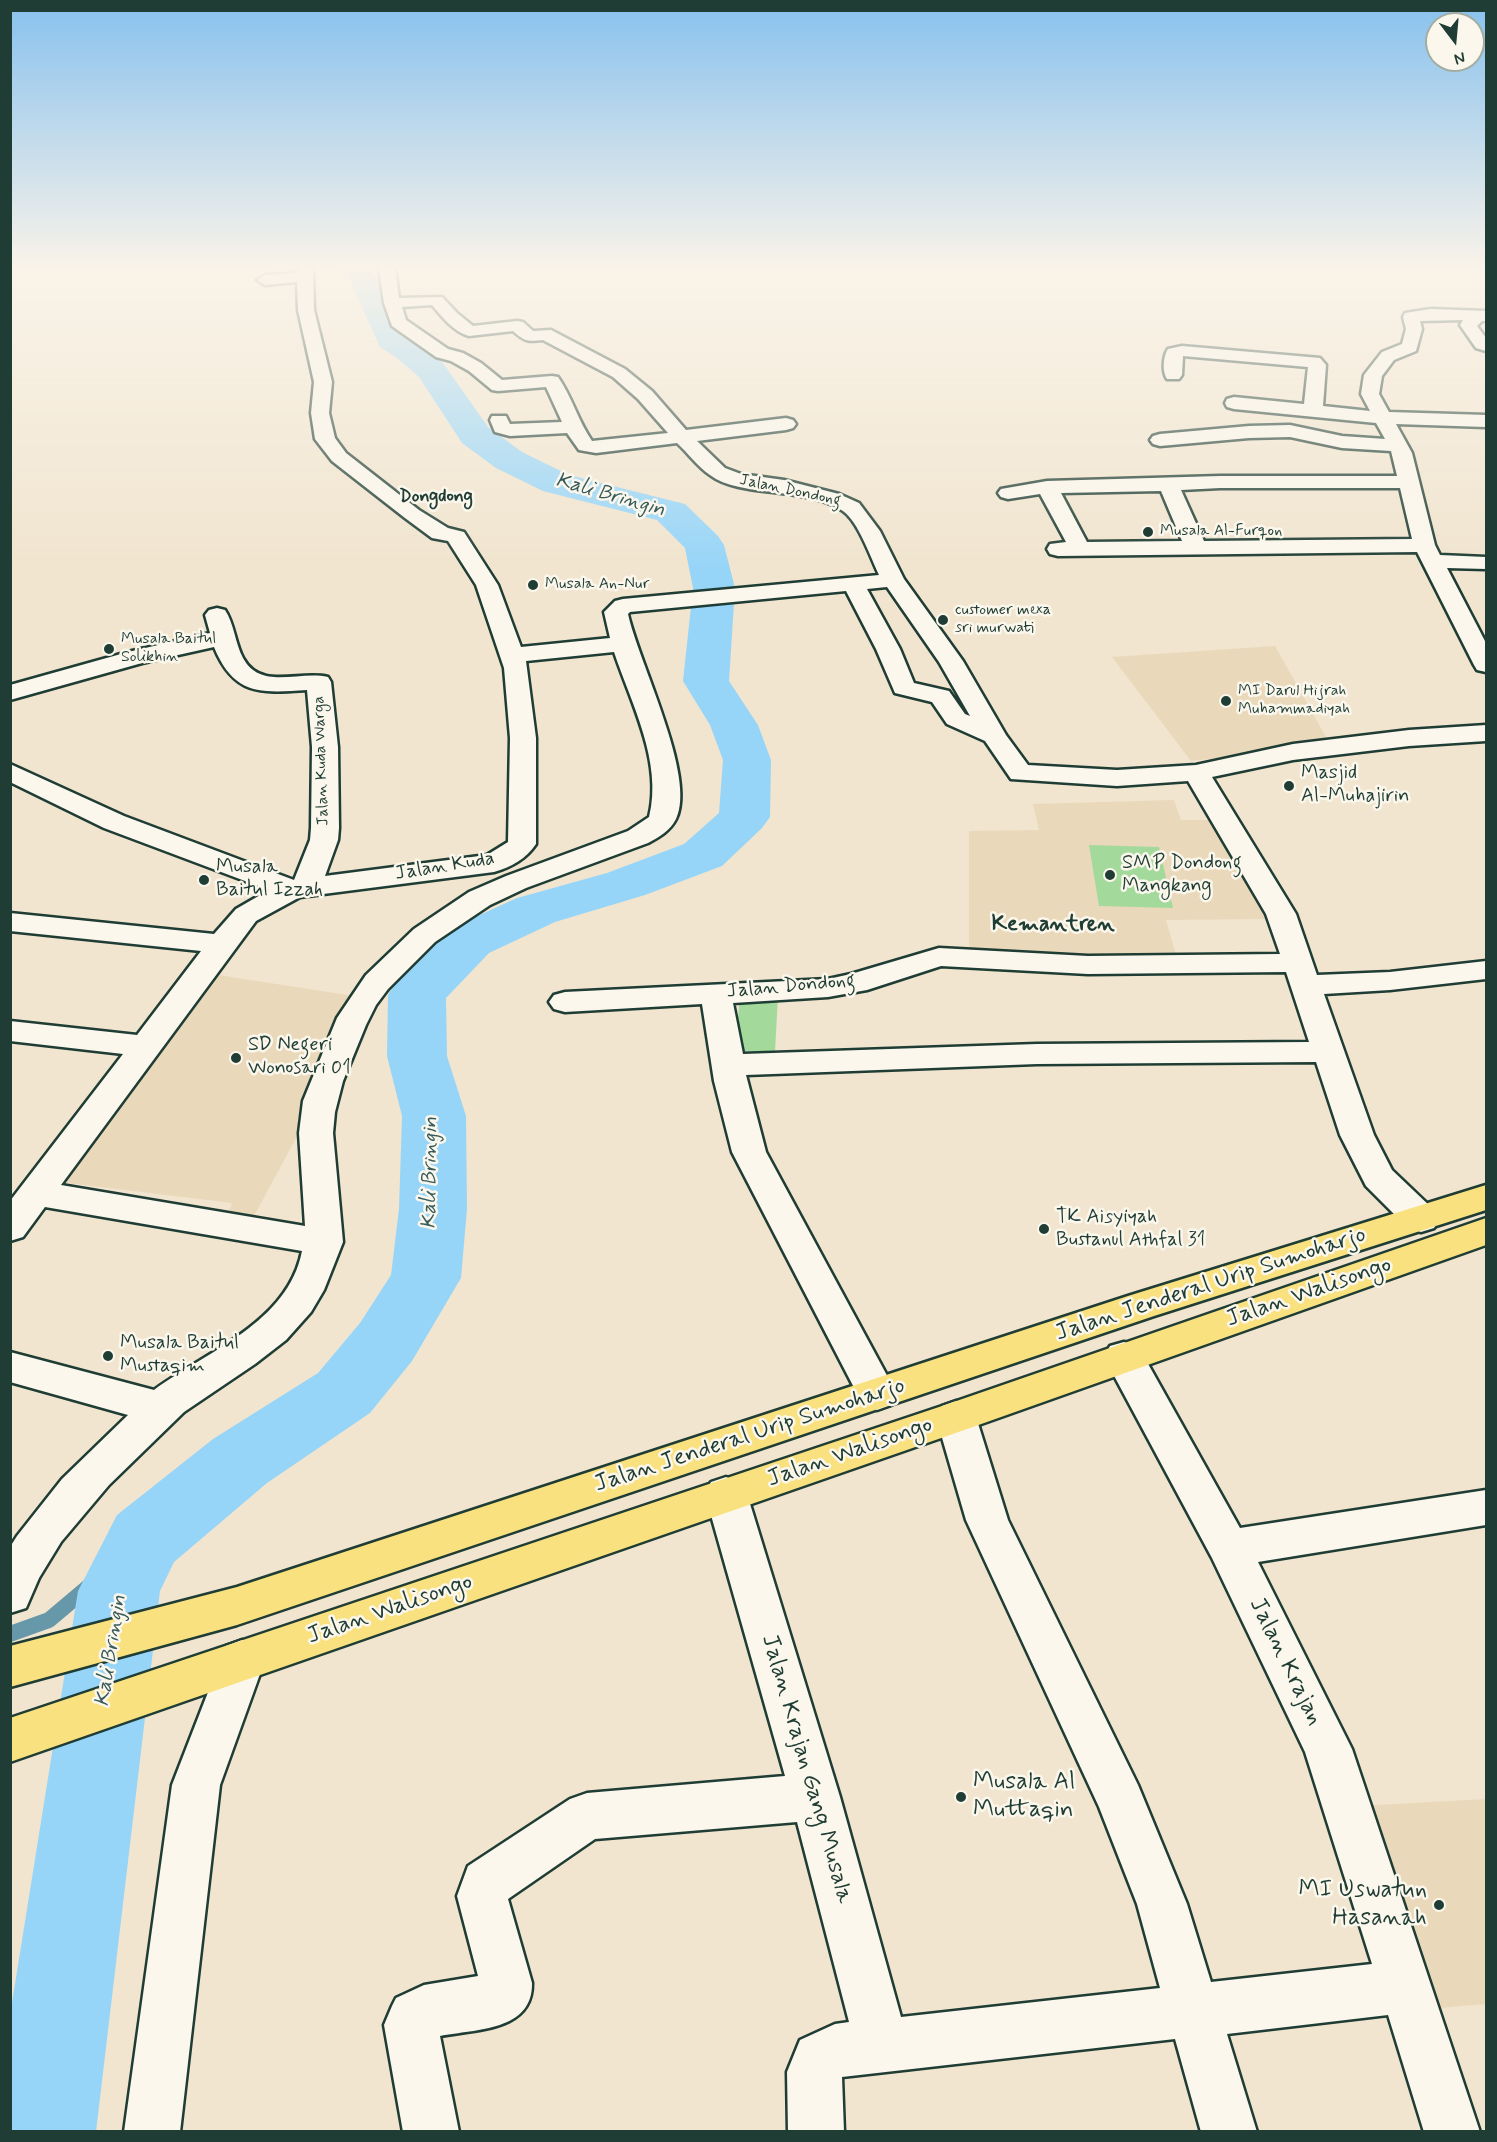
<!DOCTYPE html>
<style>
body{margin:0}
#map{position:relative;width:1497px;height:2142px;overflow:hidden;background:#f1e5cf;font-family:Mynerve,sans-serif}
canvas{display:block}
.frame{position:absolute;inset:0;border:12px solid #1f3d34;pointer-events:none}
.north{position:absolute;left:1425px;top:12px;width:60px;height:60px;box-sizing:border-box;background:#fbf7ec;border:2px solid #a3ada2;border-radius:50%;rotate:164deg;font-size:16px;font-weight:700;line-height:24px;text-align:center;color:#1f3d34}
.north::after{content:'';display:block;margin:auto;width:21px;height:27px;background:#1f3d34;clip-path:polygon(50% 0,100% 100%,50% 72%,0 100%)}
</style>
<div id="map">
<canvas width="1497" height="2142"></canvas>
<div class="frame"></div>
<div class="north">N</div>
</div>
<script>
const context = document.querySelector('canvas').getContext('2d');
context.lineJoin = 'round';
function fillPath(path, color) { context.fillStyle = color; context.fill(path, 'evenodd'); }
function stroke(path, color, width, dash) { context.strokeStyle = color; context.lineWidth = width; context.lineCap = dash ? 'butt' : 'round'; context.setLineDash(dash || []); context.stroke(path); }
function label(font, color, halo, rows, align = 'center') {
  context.font = font + ' Mynerve,sans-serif'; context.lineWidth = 5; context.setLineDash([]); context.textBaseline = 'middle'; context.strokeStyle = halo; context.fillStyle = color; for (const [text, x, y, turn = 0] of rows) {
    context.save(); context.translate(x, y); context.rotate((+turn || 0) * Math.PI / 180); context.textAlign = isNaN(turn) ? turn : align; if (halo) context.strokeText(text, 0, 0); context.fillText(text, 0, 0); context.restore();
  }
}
fillPath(new Path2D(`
 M 1275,646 L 1331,746 L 1191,761 L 1112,657 Z
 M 1174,800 L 1181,820 L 1227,820 L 1271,919 L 1166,920 L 1178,962 L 969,962 L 969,831 L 1039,830 L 1033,804 Z
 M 205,973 L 354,996 L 297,1120 L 301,1129 L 254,1216 L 228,1214 L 232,1203 L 59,1182 Z
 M 1486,1799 L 1486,2004 L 1426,2009 L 1358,1806 Z`), '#ead8bb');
fillPath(new Path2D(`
 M 1089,845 L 1159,847 L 1173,908 L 1099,906 Z
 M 740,995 L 778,996 L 775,1052 L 735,1051 Z`), '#a4d99c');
stroke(new Path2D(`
 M 123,1557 L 145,1539`), '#6798aa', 12);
stroke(new Path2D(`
 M 10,1634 L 49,1620 L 125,1556`), '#6798aa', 16);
fillPath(new Path2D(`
 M 341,268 L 370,268 L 381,283 L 405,334 L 421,344 L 443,363 L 488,427 L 522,452 L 569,475 L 685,504 L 718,536 L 724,545 L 735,588 L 729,681 L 758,725 L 771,760 L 770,817 L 762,828 L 722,866 L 645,895 L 555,922 L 489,953 L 446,998 L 447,1056 L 466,1116 L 467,1209 L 461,1278 L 412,1361 L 370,1413 L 267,1483 L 174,1562 L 160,1591 L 96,2132 L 10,2132 L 10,2015 L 78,1591 L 117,1515 L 213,1439 L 318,1373 L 360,1323 L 391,1275 L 399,1209 L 402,1116 L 387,1056 L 388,995 L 396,982 L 449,929 L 517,898 L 607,873 L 684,844 L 719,813 L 723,760 L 710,725 L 683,681 L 693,588 L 685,548 L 657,520 L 543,491 L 496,468 L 462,443 L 419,377 L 397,358 L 380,347 L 351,283 Z`), '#97d5f8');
const minor = new Path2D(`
 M 297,268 L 313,268 L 314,310 L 332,382 L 329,413 L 335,438 L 346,453 L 419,510 L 448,528 L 464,532 L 498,585 L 521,647 L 610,638 L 604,612 L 615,601 L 623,599 L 879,575 C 871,558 858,521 843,511 C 807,486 740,498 710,475 C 698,467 688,453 677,443 L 596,453 L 579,450 L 567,433 L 510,436 L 495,432 L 490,420 L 492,416 L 506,416 L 510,424 L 562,422 L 546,387 L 498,391 L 492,390 L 469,371 L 451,361 L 436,357 L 392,326 L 384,303 L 379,268 L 395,268 L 399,298 L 442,297 L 457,313 L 473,326 L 517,321 L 523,322 L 533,331 L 551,330 L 625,369 L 652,391 L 686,430 L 786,418 L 793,420 L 796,424 L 793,428 L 786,430 L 697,441 L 725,468 L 741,474 L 784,480 L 839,494 L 859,503 L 880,531 L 904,579 L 963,661 L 1006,735 L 1028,765 L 1117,770 L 1196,765 L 1293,744 L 1409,730 L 1486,725 L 1486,741 L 1409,746 L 1293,760 L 1212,777 L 1296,914 L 1317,975 L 1390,972 L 1486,961 L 1486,979 L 1390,990 L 1324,994 L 1374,1135 L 1392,1170 L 1434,1210 L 1439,1219 L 1434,1228 L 1421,1232 L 1408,1228 L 1366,1186 L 1340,1135 L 1316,1062 L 1037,1064 L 746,1075 L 766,1152 L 897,1394 L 891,1405 L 877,1410 L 863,1405 L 732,1152 L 714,1081 L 702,1004 L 565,1012 L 554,1009 L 549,1002 L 554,995 L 565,992 L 828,979 L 851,974 L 939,948 L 1088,956 L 1280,954 L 1266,914 L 1188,781 L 1117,786 L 1011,779 L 985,741 L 947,724 L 932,702 L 895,693 L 876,649 L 846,591 L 630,612 L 628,614 C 638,661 697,777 676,819 C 670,831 659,837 648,843 L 526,888 L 490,905 L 435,942 L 388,989 L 376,1005 L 366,1025 L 343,1081 L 335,1112 L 333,1133 L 343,1242 L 324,1290 L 311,1312 L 286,1340 L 255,1364 L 184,1412 L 109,1485 L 61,1542 L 39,1578 L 26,1608 L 10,1613 L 10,1547 L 17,1536 L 62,1479 L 128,1415 L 10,1382 L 10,1352 L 154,1390 C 207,1351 288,1323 302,1251 L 45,1207 L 23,1237 L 10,1241 L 10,1201 L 123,1054 L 10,1041 L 10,1021 L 137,1035 L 201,951 L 10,931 L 10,913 L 214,934 L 236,909 L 269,890 L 104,828 L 10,782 L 10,764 L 124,816 L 294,880 L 310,840 L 311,828 L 312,747 L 307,690 C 261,693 234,696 214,647 L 142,663 L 10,700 L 10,685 L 128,652 L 210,633 L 205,615 L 209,610 L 217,608 L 225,610 C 234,623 235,643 243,658 C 261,691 299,670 328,677 L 331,682 L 338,747 L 339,828 L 338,840 L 325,876 L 487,855 L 508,842 L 510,738 L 504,668 L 476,585 L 448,541 L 432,538 L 405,518 L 332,461 L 315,439 L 311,413 L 314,382 L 298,310 L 297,282 L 265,285 L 257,280 L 265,275 L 297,273 ZM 432,305 C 442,317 454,332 469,336 L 513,331 C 524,341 528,342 543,340 L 613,377 L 638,399 L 668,433 L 592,441 C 578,421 572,397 558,377 L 552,376 L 502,380 L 481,363 L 463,353 L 448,349 L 406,320 L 402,307 ZM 887,587 L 939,662 L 970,716 L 965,714 L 949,691 L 914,683 L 900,649 L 867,589 ZM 614,652 C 631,703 663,762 649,817 L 628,831 L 506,876 L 469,892 L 414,929 L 366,975 L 337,1018 L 303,1101 L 299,1133 L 305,1226 L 61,1185 L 256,921 L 300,897 L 494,872 C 511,867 526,859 536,844 L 536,738 L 526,661 ZM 941,966 L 1088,974 L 1286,972 L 1309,1042 L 1037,1044 L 743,1054 L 733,1003 L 828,997 L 867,990 Z
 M 1431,309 L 1486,311 L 1486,321 L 1482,321 L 1477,326 L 1486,338 L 1486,351 L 1476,348 L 1460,325 L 1463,320 L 1420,321 L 1422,329 L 1416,351 L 1394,360 L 1382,376 L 1379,394 L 1389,412 L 1486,415 L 1486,427 L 1396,424 L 1412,453 L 1435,545 L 1440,555 L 1486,557 L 1486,569 L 1447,568 L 1486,643 L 1486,672 L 1477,670 L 1474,665 L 1417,552 L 1058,556 L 1050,554 L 1047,549 L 1050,544 L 1066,542 L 1040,494 L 1008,499 L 1001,497 L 998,493 L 1001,489 L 1047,481 L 1220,476 L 1397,476 L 1391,451 L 1342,448 L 1290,437 L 1249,438 L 1160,446 L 1153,444 L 1150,440 L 1153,436 L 1160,434 L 1249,426 L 1290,425 L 1342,436 L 1385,439 L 1376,423 L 1234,409 L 1227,407 L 1225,403 L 1227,399 L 1234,397 L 1304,404 L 1308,367 L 1183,356 L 1182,375 L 1179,379 L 1167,379 C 1162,372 1163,356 1168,349 L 1182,346 L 1320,358 L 1326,365 L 1323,406 L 1370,411 L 1361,394 L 1364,375 L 1382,352 L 1402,344 L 1406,329 L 1403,317 L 1405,313 ZM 1220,488 L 1400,488 L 1412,539 L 1204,541 L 1181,490 ZM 1161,491 L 1182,541 L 1087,542 L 1061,493 Z
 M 1124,1342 L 1138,1346 L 1240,1528 L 1486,1490 L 1486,1525 L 1258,1562 L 1352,1749 L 1480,2132 L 1424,2132 L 1388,2015 L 1227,2034 L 1257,2132 L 1201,2132 L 1175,2039 L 842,2077 L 844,2132 L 788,2132 L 787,2072 L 800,2040 L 835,2024 L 849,2022 L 797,1822 L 595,1839 L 508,1899 L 532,1983 C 533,2031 476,2029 440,2036 L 459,2132 L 403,2132 L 384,2025 L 392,2006 L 396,1998 L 424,1985 L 478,1976 L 457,1896 L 468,1866 L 570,1799 L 587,1793 L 785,1776 L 705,1494 L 711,1482 L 726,1477 L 741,1482 L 747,1494 L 840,1797 L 901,2017 L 1160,1988 L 1137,1904 L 1099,1807 L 966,1520 L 936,1417 L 942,1406 L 956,1401 L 970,1406 L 976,1417 L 1008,1520 L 1138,1785 L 1187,1904 L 1211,1982 L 1372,1964 L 1305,1752 L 1212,1558 L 1104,1357 L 1110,1346 Z
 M 242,1640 L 258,1646 L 265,1660 L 220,1785 L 180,2132 L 124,2132 L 172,1785 L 226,1646 Z`);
const highway = new Path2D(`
 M 1486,1185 L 1486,1210 L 1154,1316 L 237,1625 L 10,1687 L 10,1646 L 237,1587 L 1128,1296 Z
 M 1486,1218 L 1486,1245 L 970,1428 L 10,1762 L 10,1718 L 942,1406 Z`);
stroke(minor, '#1f3d34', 5);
stroke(highway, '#1f3d34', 5);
fillPath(minor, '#fbf7ec');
fillPath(highway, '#fae180');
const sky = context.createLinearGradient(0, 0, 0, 568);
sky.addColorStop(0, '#87c1ee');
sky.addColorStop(0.47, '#f9f3e9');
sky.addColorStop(1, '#f9f3e900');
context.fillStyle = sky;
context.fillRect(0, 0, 1497, 568);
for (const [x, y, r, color] of [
 [1148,532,6,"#1f3d34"],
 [533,585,6,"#1f3d34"],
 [943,620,6,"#1f3d34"],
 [109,649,6,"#1f3d34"],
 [1226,701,6,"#1f3d34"],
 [1289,786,6,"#1f3d34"],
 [1110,875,6,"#1f3d34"],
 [204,880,6,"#1f3d34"],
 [236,1058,6,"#1f3d34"],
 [1044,1229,6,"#1f3d34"],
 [108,1356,6,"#1f3d34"],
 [961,1797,6,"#1f3d34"],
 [1439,1905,6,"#1f3d34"]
]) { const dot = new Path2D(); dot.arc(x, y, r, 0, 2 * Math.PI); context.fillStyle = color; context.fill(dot); stroke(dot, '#fbf7ec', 2); }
label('16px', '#1f3d34', '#fbf7ec', [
 ["Jalan Dondong",790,491,12],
 ["Jalan Kuda Warga",322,761,-92]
]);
label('16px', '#1f3d34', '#fbf7ec', [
 ["Musala Al-Furqon",1160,532],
 ["Musala An-Nur",545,585],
 ["customer mexa",955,611],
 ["sri murwati",955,629],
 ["Musala Baitul",121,640],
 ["Solikhin",121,658],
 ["MI Darul Hijrah",1238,692],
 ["Muhammadiyah",1238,710]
], 'left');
label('bold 18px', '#1f3d34', '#fbf7ec', [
 ["Dongdong",436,497]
]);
label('20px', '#1f3d34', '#fbf7ec', [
 ["Masjid",1301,774],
 ["Al-Muhajirin",1301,797],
 ["SMP Dondong",1122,864],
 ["Mangkang",1122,887],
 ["Musala",216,868],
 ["Baitul Izzah",216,891],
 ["SD Negeri",248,1046],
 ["Wonosari 01",248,1069],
 ["TK Aisyiyah",1056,1218],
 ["Bustanul Athfal 31",1056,1241],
 ["Musala Baitul",120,1344],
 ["Mustaqim",120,1367]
], 'left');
label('20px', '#1f3d34', '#fbf7ec', [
 ["Jalan Kuda",445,867,-9],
 ["Jalan Dondong",791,987,-5]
]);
label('italic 21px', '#375b5b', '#fbf7ec', [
 ["Kali Bringin",610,496,16],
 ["Kali Bringin",431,1173,-89],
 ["Kali Bringin",112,1651,-81]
]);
label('bold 22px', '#1f3d34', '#fbf7ec', [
 ["Kemantren",1053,925]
]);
label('24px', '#1f3d34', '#fbf7ec', [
 ["Jalan Jenderal Urip Sumoharjo",1211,1285,-18],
 ["Jalan Walisongo",1309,1293,-19],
 ["Jalan Jenderal Urip Sumoharjo",750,1436,-18],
 ["Jalan Walisongo",850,1453,-19],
 ["Jalan Walisongo",390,1610,-19],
 ["Jalan Krajan",1285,1662,64],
 ["Jalan Krajan Gang Musala",806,1769,74]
]);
label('24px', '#1f3d34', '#fbf7ec', [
 ["Musala Al",973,1783],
 ["Muttaqin",973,1811],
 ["MI Uswatun",1427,1891,"right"],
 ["Hasanah",1427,1919,"right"]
], 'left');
</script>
